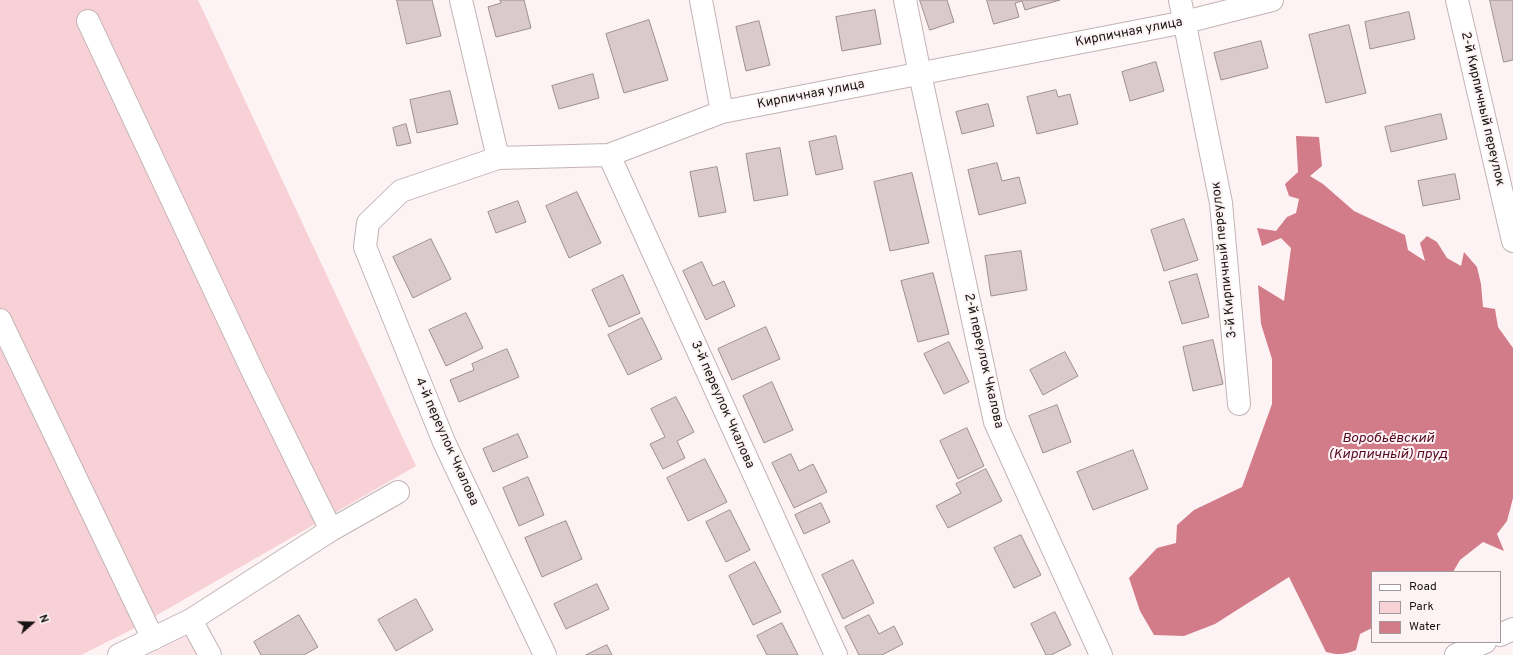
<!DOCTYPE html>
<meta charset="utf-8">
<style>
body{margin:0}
#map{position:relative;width:1513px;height:655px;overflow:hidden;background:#fdf3f4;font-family:Overpass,sans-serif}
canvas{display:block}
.legend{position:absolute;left:1371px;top:571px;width:130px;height:72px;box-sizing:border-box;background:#fdf3f4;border:1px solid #a29a9a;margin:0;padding:5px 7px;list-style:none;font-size:12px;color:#191414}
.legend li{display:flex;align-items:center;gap:8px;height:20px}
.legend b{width:20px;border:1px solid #a29a9a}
.north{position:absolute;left:12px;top:603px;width:40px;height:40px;-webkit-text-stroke:3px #fdf3f4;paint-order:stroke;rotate:70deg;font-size:11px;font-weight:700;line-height:16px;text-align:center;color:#191414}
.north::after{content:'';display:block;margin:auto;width:14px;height:18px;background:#191414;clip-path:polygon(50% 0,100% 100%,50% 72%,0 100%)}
</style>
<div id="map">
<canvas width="1513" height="655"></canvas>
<ul class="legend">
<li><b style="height:5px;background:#fff"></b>Road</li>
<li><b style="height:11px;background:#f7d1d5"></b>Park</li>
<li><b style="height:11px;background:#d27c8a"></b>Water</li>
</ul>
<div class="north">N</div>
</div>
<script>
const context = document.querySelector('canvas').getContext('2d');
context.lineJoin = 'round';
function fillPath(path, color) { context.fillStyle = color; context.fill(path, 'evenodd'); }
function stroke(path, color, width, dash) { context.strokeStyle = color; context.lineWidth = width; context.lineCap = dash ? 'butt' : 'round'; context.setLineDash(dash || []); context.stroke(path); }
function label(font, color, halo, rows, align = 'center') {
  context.font = font + ' Overpass,sans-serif'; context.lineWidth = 4; context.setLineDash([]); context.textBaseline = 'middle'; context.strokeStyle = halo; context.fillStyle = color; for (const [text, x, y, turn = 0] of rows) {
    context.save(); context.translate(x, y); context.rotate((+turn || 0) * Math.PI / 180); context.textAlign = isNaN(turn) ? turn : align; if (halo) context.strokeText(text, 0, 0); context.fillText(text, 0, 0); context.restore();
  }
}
fillPath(new Path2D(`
 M 190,634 L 200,655 L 148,655 Z`), '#fce3e6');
fillPath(new Path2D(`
 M 0,0 L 198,0 L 416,466 L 131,630 L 81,655 L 0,655 Z`), '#f7d1d5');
fillPath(new Path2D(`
 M 1296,136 L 1319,137 L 1322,166 L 1310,176 L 1323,184 L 1354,211 L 1405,235 L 1408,250 L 1425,261 L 1420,243 L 1427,236 L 1437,242 L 1447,258 L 1461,266 L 1464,252 L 1477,267 L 1481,284 L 1483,307 L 1495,309 L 1498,327 L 1513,348 L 1513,498 L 1507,521 L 1497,534 L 1504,551 L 1483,542 L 1460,560 L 1453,572 L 1372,572 L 1372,628 L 1360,634 L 1356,650 C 1345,655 1337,655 1326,652 L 1289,577 L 1215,624 L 1184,636 L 1154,635 L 1140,611 L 1129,578 L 1157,548 L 1176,543 L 1177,525 L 1194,510 L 1242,487 L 1272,404 L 1272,359 L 1261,324 L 1258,285 L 1284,301 L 1291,248 L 1281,238 L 1262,246 L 1257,228 L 1276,231 L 1287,217 L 1296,213 L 1299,199 L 1289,196 L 1285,184 L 1298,172 Z`), '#d27c8a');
const building = new Path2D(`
 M 397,0 L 432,0 L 441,36 L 407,44 Z
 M 500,0 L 524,0 L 531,28 L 496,37 L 488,7 L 501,3 Z
 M 920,0 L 947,0 L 954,22 L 930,30 Z
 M 987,0 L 1060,0 L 1025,10 L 1022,1 L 1015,3 L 1019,17 L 994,24 Z
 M 1490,0 L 1513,0 L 1513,60 L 1504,62 Z
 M 875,10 L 881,44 L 842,51 L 836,17 Z
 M 1409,12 L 1415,39 L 1370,49 L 1365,22 Z
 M 649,20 L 668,80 L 624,93 L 606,34 Z
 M 759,21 L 770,65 L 746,71 L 736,27 Z
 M 1349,25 L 1366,93 L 1326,103 L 1309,35 Z
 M 1261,41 L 1268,68 L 1221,80 L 1214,53 Z
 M 1156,62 L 1164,91 L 1130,101 L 1122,72 Z
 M 593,74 L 599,98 L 559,109 L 552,86 Z
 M 1056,90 L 1058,97 L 1070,94 L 1078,124 L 1037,134 L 1027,97 Z
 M 450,91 L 458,124 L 417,133 L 410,100 Z
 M 988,104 L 994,126 L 962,134 L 956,112 Z
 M 1441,114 L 1447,139 L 1391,152 L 1385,127 Z
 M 406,124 L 411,143 L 397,146 L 393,128 Z
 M 836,136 L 843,169 L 816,175 L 809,142 Z
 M 780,148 L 788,195 L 754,201 L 746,154 Z
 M 997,163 L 1002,181 L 1019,177 L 1026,203 L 979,215 L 968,170 Z
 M 717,167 L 726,212 L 699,217 L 690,172 Z
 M 912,173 L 929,243 L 890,251 L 874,182 Z
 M 1455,174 L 1460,199 L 1423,206 L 1418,181 Z
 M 577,192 L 601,243 L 569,258 L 546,206 Z
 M 518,201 L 526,222 L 496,233 L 488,212 Z
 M 1184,219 L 1198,260 L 1164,271 L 1151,230 Z
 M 431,239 L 451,279 L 413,298 L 393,257 Z
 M 1021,251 L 1027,290 L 991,296 L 985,256 Z
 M 702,262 L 713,286 L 724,281 L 735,306 L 706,320 L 683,271 Z
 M 933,273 L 949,334 L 918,342 L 901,281 Z
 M 1197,274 L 1209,317 L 1182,324 L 1169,282 Z
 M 623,275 L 640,313 L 609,327 L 592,290 Z
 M 466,313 L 483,348 L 446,366 L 429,330 Z
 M 642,318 L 662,359 L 628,375 L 608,335 Z
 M 766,327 L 780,359 L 732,380 L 718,349 Z
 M 1213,340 L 1223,384 L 1193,391 L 1183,347 Z
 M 949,342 L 969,382 L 944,394 L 924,354 Z
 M 507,349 L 519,377 L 459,402 L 450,380 L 474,370 L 472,364 Z
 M 1065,352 L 1078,376 L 1043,395 L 1030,370 Z
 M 772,382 L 793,430 L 764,443 L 743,396 Z
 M 676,397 L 694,432 L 677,441 L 685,458 L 663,469 L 650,444 L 665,437 L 651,409 Z
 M 1057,405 L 1071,442 L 1043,453 L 1029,416 Z
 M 967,428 L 984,466 L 958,479 L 940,441 Z
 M 518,434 L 528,457 L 493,472 L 483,449 Z
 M 1133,450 L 1148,489 L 1093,510 L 1077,472 Z
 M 791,454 L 799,471 L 813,464 L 827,492 L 794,508 L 772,463 Z
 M 705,459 L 727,502 L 688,521 L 667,478 Z
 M 986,469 L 1002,501 L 948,528 L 936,506 L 961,493 L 956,484 Z
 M 528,477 L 544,515 L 519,526 L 503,488 Z
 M 821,503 L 830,522 L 804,534 L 795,515 Z
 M 730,510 L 750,550 L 726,562 L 706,522 Z
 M 566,521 L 582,559 L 542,577 L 525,538 Z
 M 1021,535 L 1041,575 L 1014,588 L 994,548 Z
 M 853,560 L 874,603 L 843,619 L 822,575 Z
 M 755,562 L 781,612 L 753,625 L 729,576 Z
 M 597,584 L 609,609 L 566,629 L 554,604 Z
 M 416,599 L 433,630 L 396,651 L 378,620 Z
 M 1055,612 L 1071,645 L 1051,655 L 1046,655 L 1031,624 Z
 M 299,615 L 318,647 L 304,655 L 261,655 L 254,642 Z
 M 869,615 L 879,634 L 894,626 L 903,644 L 882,655 L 859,655 L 845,627 Z
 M 782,623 L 798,655 L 767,655 L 757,636 Z
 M 607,645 L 612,655 L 586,655 Z`);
fillPath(building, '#dacacc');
stroke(building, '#9d8e90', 1);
const minor = new Path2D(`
 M 461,0 L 498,158
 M 701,0 L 722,112
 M 905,0 L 920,74 L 995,422 L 1101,655
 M 1180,0 L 1221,203 L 1239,404
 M 1457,0 L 1513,241
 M 88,21 L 253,372 L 331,530
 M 609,155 L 836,655
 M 0,320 L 153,639
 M 191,620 L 210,655
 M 1500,635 L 1513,629
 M 119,655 L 191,620 L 331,530 L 398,492
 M 545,655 L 444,442 L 365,247 L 368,223 L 401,191 L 498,158 L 609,155 L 722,112 L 1185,22 L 1272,0
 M 1456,655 L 1485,642`);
stroke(minor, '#c3b3b5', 24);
stroke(minor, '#fff', 22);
label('13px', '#191414', '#fdf3f4', [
 ["Кирпичная улица",1129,33,-11],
 ["Кирпичная улица",811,95,-11],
 ["2-й Кирпичный переулок",1482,109,77],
 ["3-й Кирпичный переулок",1225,260,-96],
 ["2-й переулок Чкалова",983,361,77],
 ["3-й переулок Чкалова",722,405,66],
 ["4-й переулок Чкалова",446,442,66]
]);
label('italic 14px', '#560820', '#fdf3f4', [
 ["Воробьёвский",1388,439],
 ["(Кирпичный) пруд",1388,455]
]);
</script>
